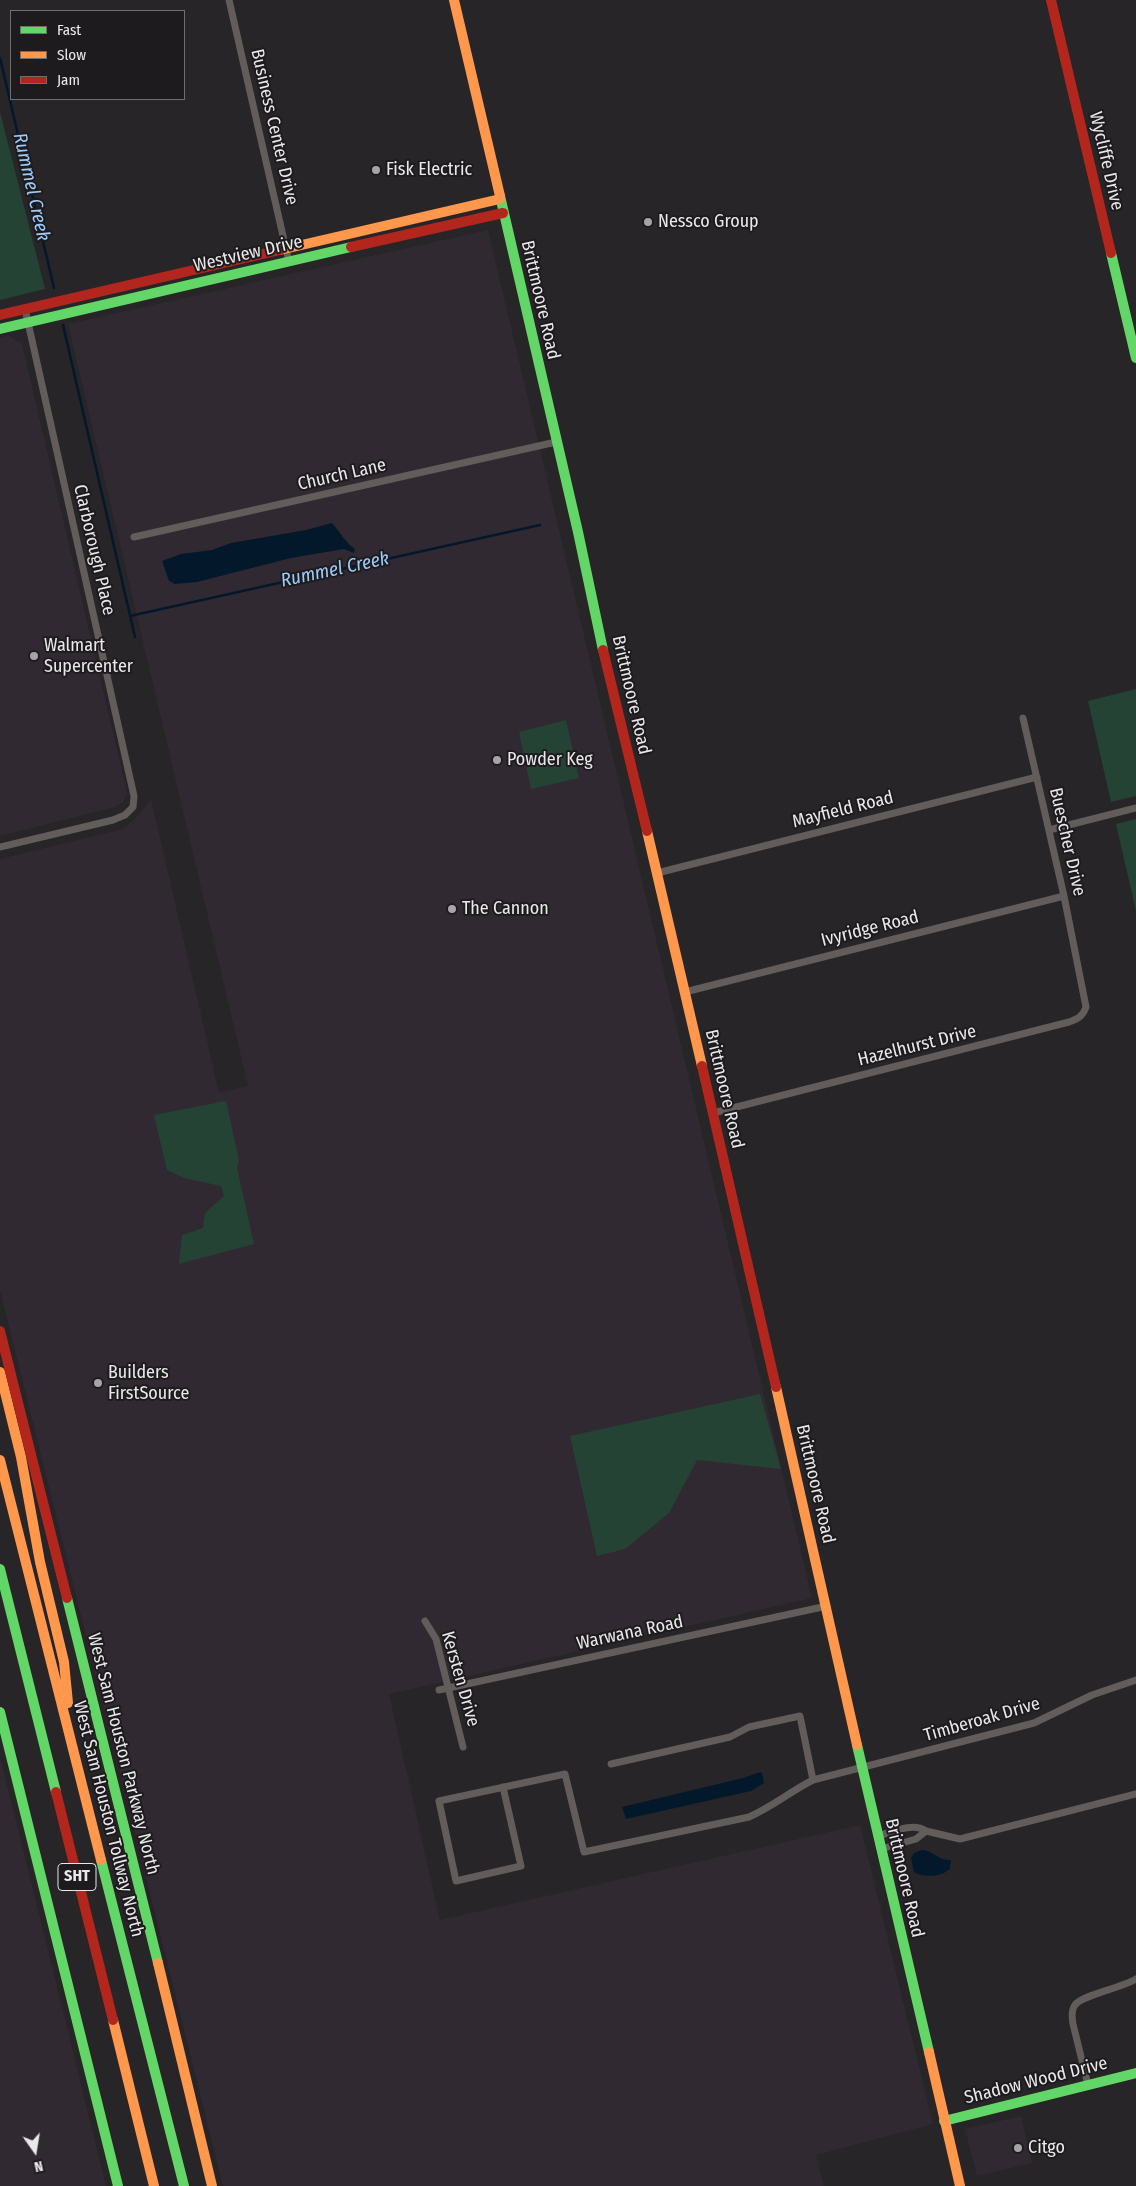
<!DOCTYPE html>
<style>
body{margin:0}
#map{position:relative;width:1136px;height:2186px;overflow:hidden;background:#272527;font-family:"Fira Sans Condensed",sans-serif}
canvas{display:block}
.legend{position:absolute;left:10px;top:10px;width:175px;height:90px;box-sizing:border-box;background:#1e1b1e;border:1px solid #706d70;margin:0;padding:6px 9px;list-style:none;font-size:15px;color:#eae8ea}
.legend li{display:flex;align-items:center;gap:10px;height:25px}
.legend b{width:25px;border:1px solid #706d70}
.north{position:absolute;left:10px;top:2126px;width:50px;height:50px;-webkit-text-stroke:4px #1e1b1e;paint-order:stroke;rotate:167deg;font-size:14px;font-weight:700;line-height:20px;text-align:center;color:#eae8ea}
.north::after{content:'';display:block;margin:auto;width:18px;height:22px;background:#eae8ea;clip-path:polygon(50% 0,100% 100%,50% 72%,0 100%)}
</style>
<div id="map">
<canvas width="1136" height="2186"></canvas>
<ul class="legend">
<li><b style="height:6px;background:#63d668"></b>Fast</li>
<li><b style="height:6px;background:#ff974d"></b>Slow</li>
<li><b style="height:6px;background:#b3261e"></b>Jam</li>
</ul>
<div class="north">N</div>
</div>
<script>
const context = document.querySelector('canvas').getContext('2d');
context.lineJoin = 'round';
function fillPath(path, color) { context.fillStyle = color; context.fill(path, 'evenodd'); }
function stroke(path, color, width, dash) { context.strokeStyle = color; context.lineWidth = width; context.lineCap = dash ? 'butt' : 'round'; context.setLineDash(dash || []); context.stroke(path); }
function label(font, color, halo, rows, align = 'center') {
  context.font = font + ' "Fira Sans Condensed",sans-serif'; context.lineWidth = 4; context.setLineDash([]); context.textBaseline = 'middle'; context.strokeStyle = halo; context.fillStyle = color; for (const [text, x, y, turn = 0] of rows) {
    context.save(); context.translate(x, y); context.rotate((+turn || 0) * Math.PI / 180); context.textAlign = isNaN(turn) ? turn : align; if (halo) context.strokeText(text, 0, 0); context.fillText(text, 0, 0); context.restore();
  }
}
fillPath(new Path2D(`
 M 488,230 L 812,1598 L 389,1694 L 440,1920 L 860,1825 L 933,2124 L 816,2155 L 824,2186 L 223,2186 L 0,1290 L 0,859 L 123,829 L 139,815 L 151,799 L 219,1093 L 248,1086 L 68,324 Z
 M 8,335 L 22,344 L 127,793 L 123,802 L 115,807 L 0,836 L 0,338 Z
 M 0,1757 L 68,2031 L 106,2186 L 0,2186 Z
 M 1021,2116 L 1032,2163 L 977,2176 L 965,2129 Z`), '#312931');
fillPath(new Path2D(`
 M 0,112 L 45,289 L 0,300 Z
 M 1136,689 L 1136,796 L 1111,802 L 1088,701 Z
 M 566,720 L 579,778 L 531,789 L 519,732 Z
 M 1136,819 L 1136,911 L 1116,824 Z
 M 226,1101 L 239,1160 L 237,1168 L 254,1244 L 179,1264 L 182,1235 L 203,1228 L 205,1213 L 224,1196 L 221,1186 L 184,1178 L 167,1170 L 154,1115 Z
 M 760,1394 L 781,1469 L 697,1460 L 669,1513 L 625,1549 L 597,1556 L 570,1436 Z`), '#244334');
fillPath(new Path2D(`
 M 332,523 C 340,532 346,543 355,549 L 354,553 L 344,549 L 291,558 L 197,582 L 175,584 L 169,581 L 162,561 L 181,554 L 212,550 L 231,543 L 306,530 Z
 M 760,1772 L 762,1773 L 764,1783 L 751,1791 L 626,1819 L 622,1807 L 743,1778 Z
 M 922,1850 C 935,1851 936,1860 951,1860 L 950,1869 C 941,1877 924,1878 914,1872 L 911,1858 L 914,1853 Z`), '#04182c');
stroke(new Path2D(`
 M 0,58 L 54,288
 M 63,325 L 135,637
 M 130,616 L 540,525`), '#04182c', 2.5);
stroke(new Path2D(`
 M 229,0 L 289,262
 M 134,537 L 556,442
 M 1049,830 L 1136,808
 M 0,847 L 113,820 L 125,815 L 133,807 L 134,796 L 25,309
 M 657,873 L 1037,777
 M 685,992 L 1064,896
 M 713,1113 L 1069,1022 C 1078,1019 1083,1016 1086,1007 L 1064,896 L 1023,718
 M 425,1621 L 436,1639 L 463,1747
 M 439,1690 L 827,1606
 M 611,1764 L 730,1737 L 749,1727 L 800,1716 L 813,1780
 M 503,1787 L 521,1866 L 456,1881 L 439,1801 L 565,1774 L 584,1852 L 749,1817 C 772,1807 791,1791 813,1780 L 1034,1723 L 1092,1695 L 1136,1680
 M 926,1831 L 960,1839 L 1136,1794
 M 878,1836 C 892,1832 913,1822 926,1831 L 916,1839 L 881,1849
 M 1088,2085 L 1073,2024 C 1072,2018 1071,2010 1075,2005 C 1082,1995 1122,1988 1136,1979`), '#625c5b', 7);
stroke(new Path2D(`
 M 500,196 L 578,532 L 603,650
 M 1111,253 L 1136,358
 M 0,329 L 351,247
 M 0,1569 L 56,1792
 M 67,1598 L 158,1963
 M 0,1712 L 118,2186
 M 857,1745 L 929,2052
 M 101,1860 L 184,2186
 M 944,2121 L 1136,2073`), '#63d668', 10);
stroke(new Path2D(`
 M 454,0 L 500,196
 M 280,250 L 500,199
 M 647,831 L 702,1066
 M 0,1372 L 21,1457 L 40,1562 L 64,1662 L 68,1703
 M 776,1387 L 857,1745
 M 0,1460 L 101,1860
 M 158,1963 L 212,2186
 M 113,2020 L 154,2186
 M 929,2052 L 960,2186`), '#ff974d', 10);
stroke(new Path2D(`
 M 1051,0 L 1111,253
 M 351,247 L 503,213
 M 0,315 L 280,250
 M 603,650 L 647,831
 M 702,1066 L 776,1387
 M 0,1331 L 67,1598
 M 56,1792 L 113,2020`), '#b3261e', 10);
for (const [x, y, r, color] of [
 [376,170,5,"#a6a4a6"],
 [648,222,5,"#a6a4a6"],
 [34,656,5,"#a6a4a6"],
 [497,760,5,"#a6a4a6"],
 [452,909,5,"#a6a4a6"],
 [98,1383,5,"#a6a4a6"],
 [1018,2148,5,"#a6a4a6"]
]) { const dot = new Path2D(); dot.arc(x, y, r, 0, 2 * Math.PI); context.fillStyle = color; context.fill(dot); stroke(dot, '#1e1b1e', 2); }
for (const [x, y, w] of [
 [77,1877,38]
]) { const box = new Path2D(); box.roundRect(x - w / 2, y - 13.5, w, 27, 4); context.fillStyle = '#1e1b1e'; context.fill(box); stroke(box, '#eae8ea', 1); }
label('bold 16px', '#eae8ea', null, [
 ["SHT",77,1877]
]);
label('18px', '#eae8ea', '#1e1b1e', [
 ["Business Center Drive",274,127,77],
 ["Wycliffe Drive",1106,161,77],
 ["Westview Drive",248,254,-13],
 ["Brittmoore Road",540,300,77],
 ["Church Lane",342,475,-13],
 ["Clarborough Place",94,550,77],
 ["Brittmoore Road",631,695,77],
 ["Mayfield Road",843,810,-14],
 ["Buescher Drive",1067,842,77],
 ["Ivyridge Road",870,929,-14],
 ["Hazelhurst Drive",917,1046,-14],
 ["Brittmoore Road",724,1089,77],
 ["Brittmoore Road",815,1484,77],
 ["Warwana Road",630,1633,-12],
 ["Kersten Drive",460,1679,74],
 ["Timberoak Drive",982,1720,-16],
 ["West Sam Houston Parkway North",123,1754,76],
 ["West Sam Houston Tollway North",108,1819,76],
 ["Brittmoore Road",904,1878,77],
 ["Shadow Wood Drive",1036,2081,-14]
]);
label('18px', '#eae8ea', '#1e1b1e', [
 ["Fisk Electric",386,170],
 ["Nessco Group",658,222],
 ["Walmart",44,646],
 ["Supercenter",44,667],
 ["Powder Keg",507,760],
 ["The Cannon",462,909],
 ["Builders",108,1373],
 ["FirstSource",108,1394],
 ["Citgo",1028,2148]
], 'left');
label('italic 19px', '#9ccbfb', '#1e1b1e', [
 ["Rummel Creek",31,187,77],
 ["Rummel Creek",335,570,-12]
]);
</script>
